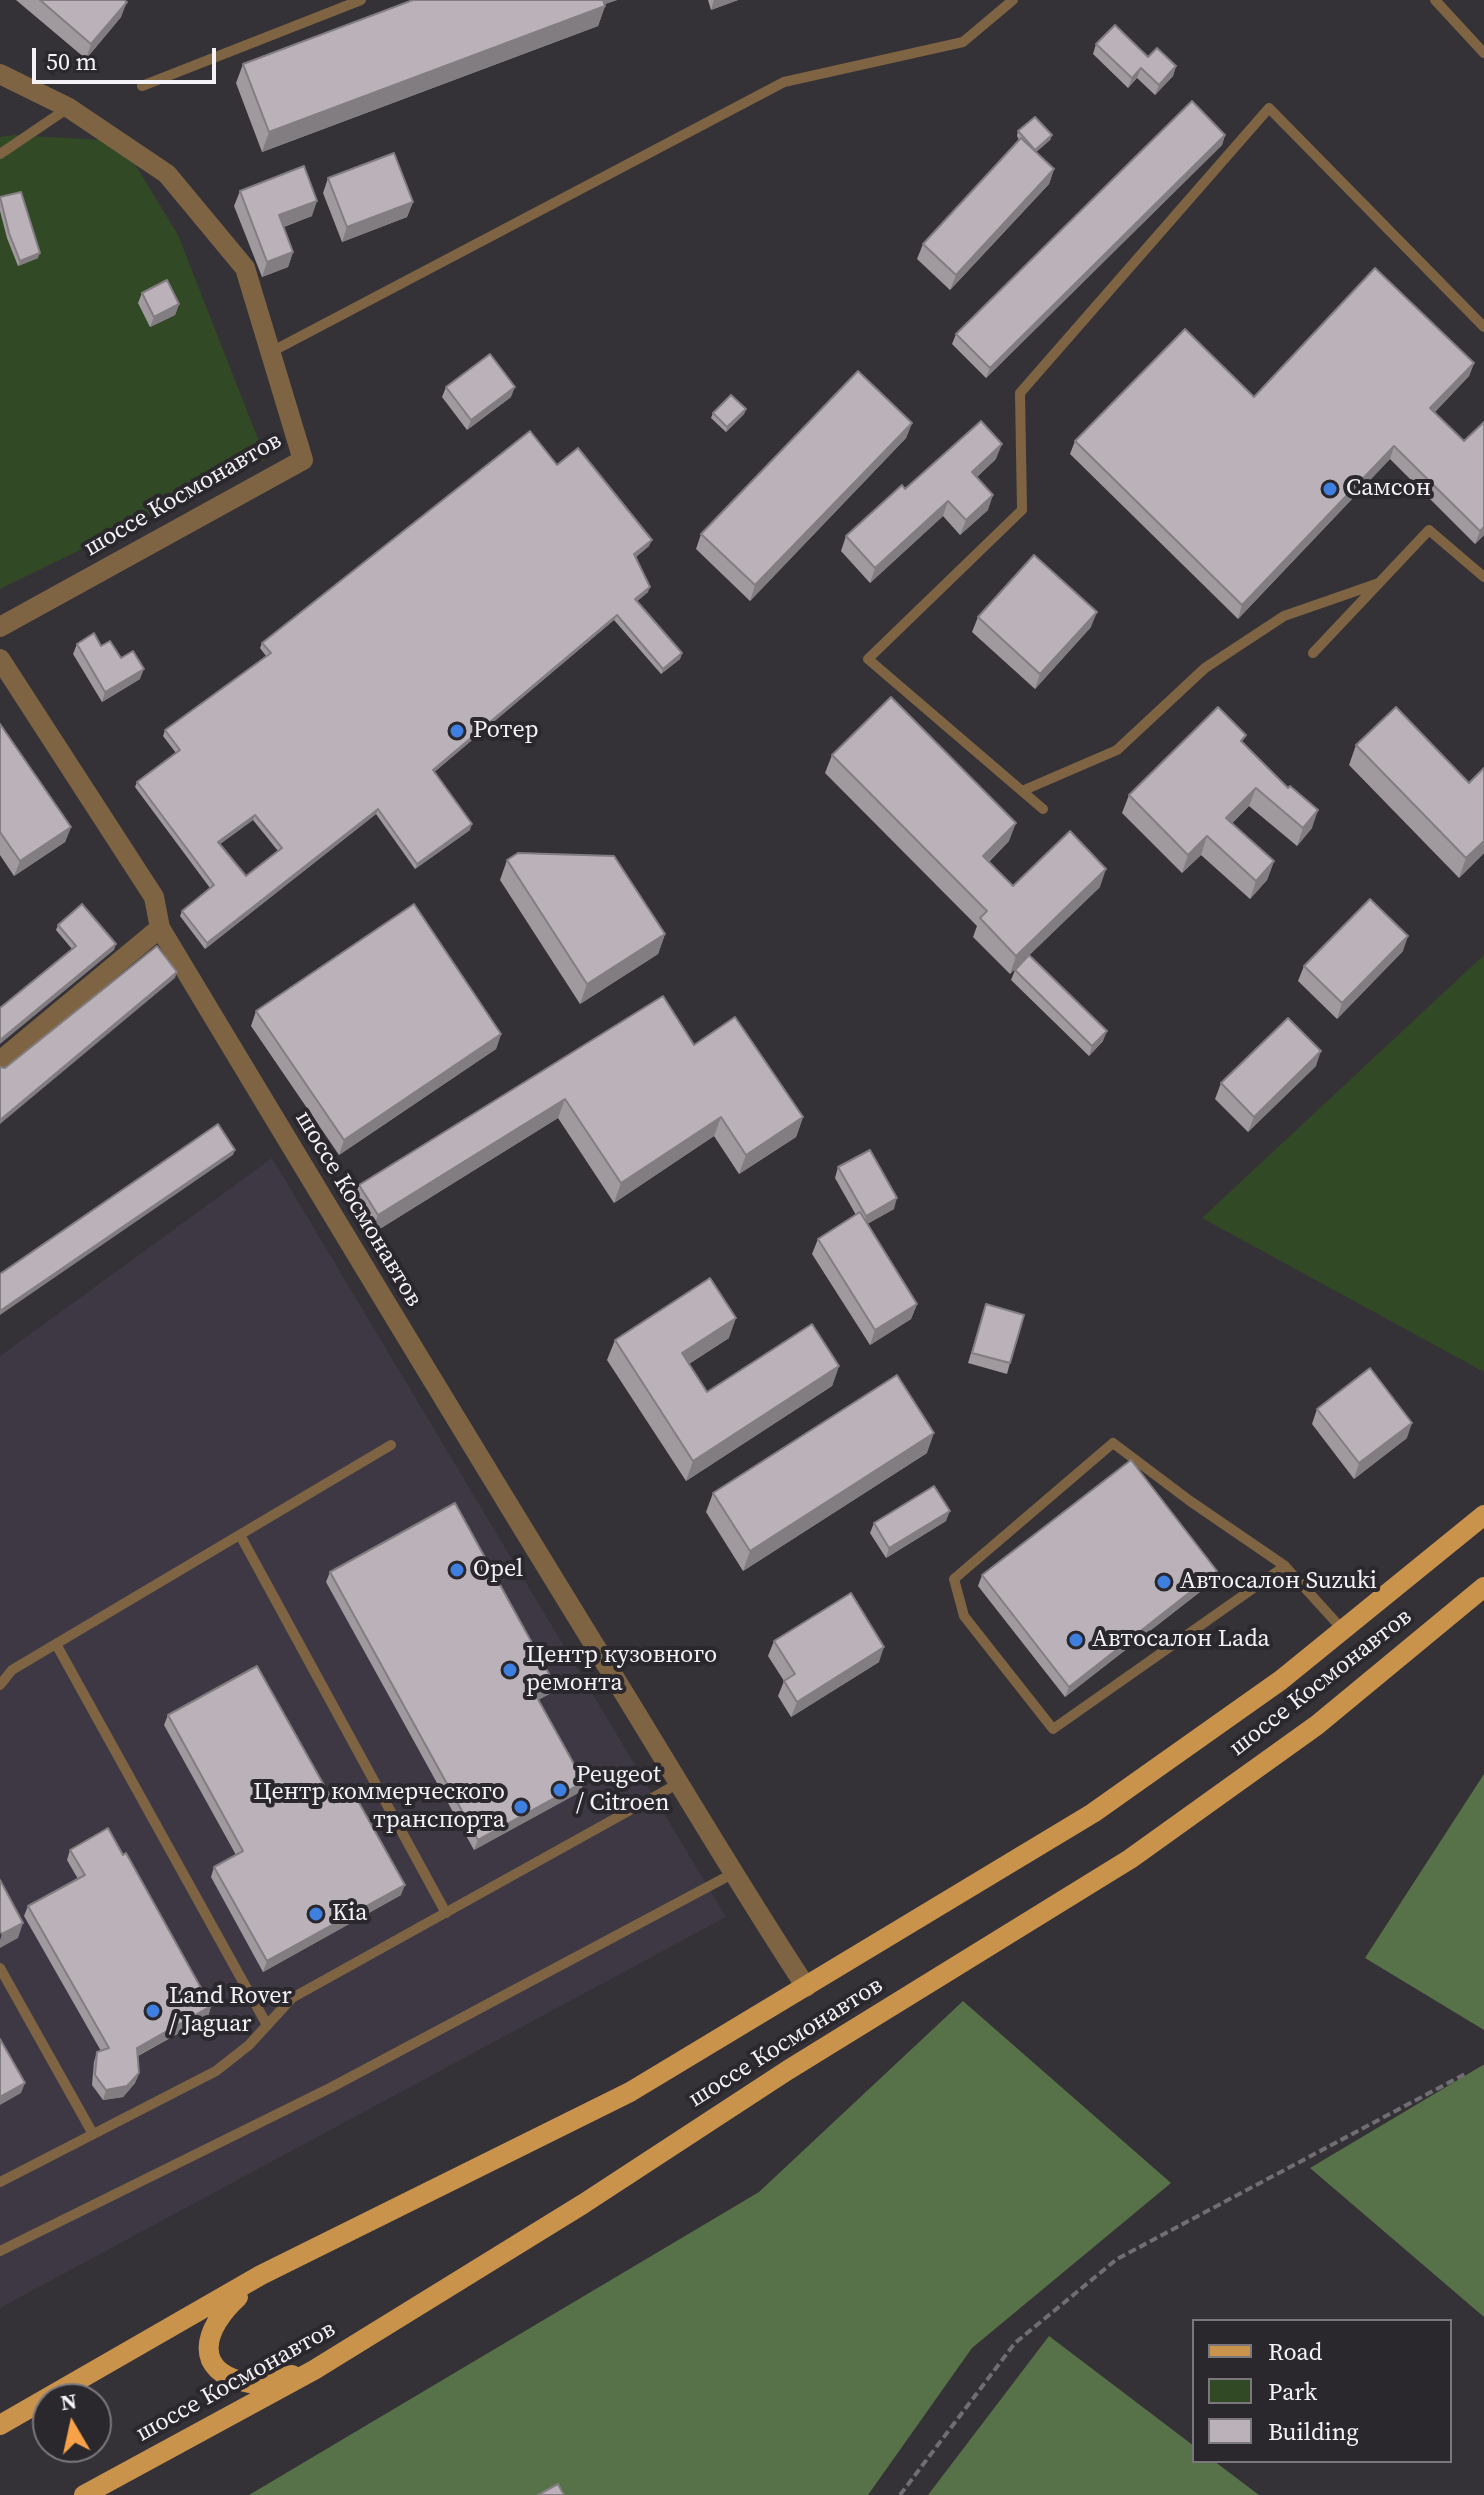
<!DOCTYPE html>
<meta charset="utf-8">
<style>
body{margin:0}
#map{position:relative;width:1484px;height:2495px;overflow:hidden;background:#343137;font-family:"Source Serif 4",serif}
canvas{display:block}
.legend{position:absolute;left:1192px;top:2319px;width:260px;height:144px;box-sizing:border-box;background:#2a272d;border:2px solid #7b787d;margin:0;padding:10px 14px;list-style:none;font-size:24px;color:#f4f2f6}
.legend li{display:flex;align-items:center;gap:16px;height:40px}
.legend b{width:40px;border:2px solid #7b787d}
.north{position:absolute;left:32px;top:2383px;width:80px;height:80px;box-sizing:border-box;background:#2a272d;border:2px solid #7b787d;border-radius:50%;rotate:351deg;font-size:22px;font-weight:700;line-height:32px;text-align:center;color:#f4f2f6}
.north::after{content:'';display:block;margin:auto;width:28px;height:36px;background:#f7a149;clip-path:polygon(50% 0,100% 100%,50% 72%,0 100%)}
.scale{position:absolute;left:32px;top:48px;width:184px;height:36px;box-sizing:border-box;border:4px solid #f4f2f6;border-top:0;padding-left:10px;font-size:24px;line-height:28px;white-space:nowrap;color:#f4f2f6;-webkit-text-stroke:6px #2a272d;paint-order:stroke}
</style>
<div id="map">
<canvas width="1484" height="2495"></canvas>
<ul class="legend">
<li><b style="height:10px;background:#ca934c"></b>Road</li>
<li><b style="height:22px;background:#324925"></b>Park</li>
<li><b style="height:22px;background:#bab2b8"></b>Building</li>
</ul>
<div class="north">N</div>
<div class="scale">50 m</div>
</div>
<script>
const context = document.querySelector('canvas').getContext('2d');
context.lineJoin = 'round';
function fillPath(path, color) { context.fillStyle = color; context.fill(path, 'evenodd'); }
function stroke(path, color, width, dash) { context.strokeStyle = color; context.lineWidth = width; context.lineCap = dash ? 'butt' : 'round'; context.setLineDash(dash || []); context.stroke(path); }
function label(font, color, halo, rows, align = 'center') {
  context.font = font + ' "Source Serif 4",serif'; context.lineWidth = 8; context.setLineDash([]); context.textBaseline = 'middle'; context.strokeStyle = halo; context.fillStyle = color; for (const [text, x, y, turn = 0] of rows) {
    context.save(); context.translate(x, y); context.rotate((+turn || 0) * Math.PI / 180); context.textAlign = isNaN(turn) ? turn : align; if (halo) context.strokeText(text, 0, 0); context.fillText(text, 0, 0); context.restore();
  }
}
fillPath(new Path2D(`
 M 272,1158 L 726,1917 L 0,2308 L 0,1356 Z`), '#3d3844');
fillPath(new Path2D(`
 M 14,135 L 121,141 L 178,235 L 266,459 L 0,589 L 0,137 Z
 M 1484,955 L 1484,1372 L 1202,1218 Z`), '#324925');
fillPath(new Path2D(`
 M 1484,1774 L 1484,2030 L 1365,1958 Z
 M 963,2001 L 1171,2183 L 972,2348 L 868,2495 L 249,2495 L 759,2192 Z
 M 1483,2065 L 1484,2065 L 1484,2317 L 1310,2168 Z
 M 1049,2336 L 1194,2446 L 1194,2461 L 1214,2461 L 1259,2495 L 928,2495 Z`), '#577148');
stroke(new Path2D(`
 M 900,2495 L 1015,2343 L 1117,2259 L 1465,2074`), '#706d73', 4, [8, 4]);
stroke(new Path2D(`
 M 1435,0 L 1484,53
 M 142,86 L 361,0
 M 0,154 L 68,108
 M 271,352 L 784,82 L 963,42 L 1013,0
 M 1313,653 L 1429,530 L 1484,577
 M 1022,791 L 1117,750 L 1205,668 L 1284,616 L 1379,583
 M 1043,809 L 868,659 L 1022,510 L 1020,393 L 1269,108 L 1484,327
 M 240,1535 L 446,1913
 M 1285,1566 L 1053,1729 L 964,1616 L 954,1579 L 1113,1443 L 1190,1501 L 1285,1566 L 1342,1629
 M 56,1644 L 267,2025
 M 0,1685 L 12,1670 L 391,1445
 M 0,1968 L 93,2134
 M 0,2182 L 216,2071 L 249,2045 L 292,1998 L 679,1783
 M 0,2251 L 332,2087 L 732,1874`), '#7e6443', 10);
stroke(new Path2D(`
 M 0,74 L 69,108 L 167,174 L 245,268 L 303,460 L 0,627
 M 0,659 L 154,897 L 160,928 C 312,1181 464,1434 619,1685 C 681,1786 741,1888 806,1987
 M 0,1061 L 160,928`), '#7e6443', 20);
stroke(new Path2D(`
 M 238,2297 C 204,2328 190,2372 249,2383 C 261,2385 279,2378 292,2375
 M 0,2425 L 261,2275 L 630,2092 L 1093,1813 L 1281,1680 L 1484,1515
 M 84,2495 L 314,2370 L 583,2204 L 788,2070 L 1130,1859 L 1317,1725 L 1484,1587`), '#ca934c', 20);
fillPath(new Path2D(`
 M 16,0 L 124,0 L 121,17 L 86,59 Z
 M 413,0 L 617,0 L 604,4 L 605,6 L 598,26 L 262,152 L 236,83 L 243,64 Z
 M 708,0 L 738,0 L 711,10 Z
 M 1096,44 L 1148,57 L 1176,66 L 1173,76 L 1155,95 L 1137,78 L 1128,88 L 1093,54 Z
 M 1018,131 L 1052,135 L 1050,140 L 1036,152 L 1054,169 L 1049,184 L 950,290 L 917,259 L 923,244 L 1019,140 L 1017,136 Z
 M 1225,135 L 1222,145 L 986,378 L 952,344 L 956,334 Z
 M 328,178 L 413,202 L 407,217 L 342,242 L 323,193 Z
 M 240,191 L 312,216 L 284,227 L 293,252 L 288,267 L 262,277 L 234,206 Z
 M 0,197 L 38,258 L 18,266 L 7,238 L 0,211 Z
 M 142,293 L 179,304 L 175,315 L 150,327 L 138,303 Z
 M 1474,363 L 1469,376 L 1435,412 L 1484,535 L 1475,544 L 1390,459 L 1238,619 L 1070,454 L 1075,441 L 1254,397 Z
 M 446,387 L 511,397 L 467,430 L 442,397 Z
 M 746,409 L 744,414 L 726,432 L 711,418 L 713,413 Z
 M 912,423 L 906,438 L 750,601 L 696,549 L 701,534 Z
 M 996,459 L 977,477 L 988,510 L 960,535 L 943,516 L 870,583 L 841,551 L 846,536 L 905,489 Z
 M 557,465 L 649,546 L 636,557 L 648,592 L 637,601 L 682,653 L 680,659 L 661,674 L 614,620 L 434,772 L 470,830 L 415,869 L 376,814 L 205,949 L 180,916 L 182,911 L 210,888 L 135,787 L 137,782 L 176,753 L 163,736 L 165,730 L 266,656 L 260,648 L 262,643 ZM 253,820 L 278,851 L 246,876 L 220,844 Z
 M 978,617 L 1091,627 L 1035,689 L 972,632 Z
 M 77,644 L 101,646 L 140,679 L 102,702 L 73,654 Z
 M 0,724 L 71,827 L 65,842 L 14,876 L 0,855 Z
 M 1244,743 L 1312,828 L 1297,846 L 1249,806 L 1232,823 L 1274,861 L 1267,880 L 1250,899 L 1201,855 L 1182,873 L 1122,813 L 1129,795 Z
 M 1356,745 L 1469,783 L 1484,853 L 1459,878 L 1349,765 Z
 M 832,755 L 1009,841 L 989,862 L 1013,886 L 1100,887 L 1029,955 L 1103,1041 L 1089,1056 L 1011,980 L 1015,970 L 1022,962 L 1010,974 L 973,937 L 977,926 L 825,773 Z
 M 507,860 L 665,934 L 658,954 L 580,1004 L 500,880 Z
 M 58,925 L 114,950 L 72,949 L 56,930 Z
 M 1403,951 L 1337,1019 L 1298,981 L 1304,966 Z
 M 256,1011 L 501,1034 L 496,1049 L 339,1155 L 251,1026 Z
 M 694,1045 L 803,1117 L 796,1137 L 739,1174 L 714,1136 L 614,1203 L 558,1118 L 370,1235 L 352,1205 L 359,1185 Z
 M 1316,1066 L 1248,1132 L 1215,1099 L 1221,1083 Z
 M 838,1167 L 894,1209 L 867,1224 L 917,1304 L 911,1319 L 870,1345 L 812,1254 L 818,1239 L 856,1215 L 835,1178 Z
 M 986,1304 L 1010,1363 L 1007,1374 L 968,1363 Z
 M 729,1338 L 689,1364 L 707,1392 L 839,1366 L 832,1386 L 686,1481 L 607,1360 L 615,1340 Z
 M 1317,1409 L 1407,1438 L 1354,1479 L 1312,1424 Z
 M 927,1453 L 743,1571 L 706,1512 L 713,1493 Z
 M 946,1521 L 886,1558 L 870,1533 L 874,1523 Z
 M 330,1572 L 551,1693 L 538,1700 L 584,1782 L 580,1792 L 474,1850 L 326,1582 Z
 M 982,1575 L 1214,1581 L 1065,1697 L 978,1586 Z
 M 774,1641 L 879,1662 L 791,1717 L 778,1696 L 784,1681 L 768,1656 Z
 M 168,1715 L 334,1803 L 401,1895 L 263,1972 L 211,1877 L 214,1867 L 236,1855 L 164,1725 Z
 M 70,1850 L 211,2006 L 208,2017 L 138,2056 L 139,2073 L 135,2083 L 123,2097 L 103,2100 L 92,2085 L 94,2062 L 97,2052 L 101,2051 L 24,1916 L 28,1906 L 78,1879 L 67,1860 Z`), '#a0999e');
fillPath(new Path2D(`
 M 595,0 L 617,0 L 592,9 Z
 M 714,0 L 738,0 L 711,10 Z
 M 127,2 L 121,17 L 86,59 L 91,44 Z
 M 605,6 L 598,26 L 262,152 L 269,132 Z
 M 1176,66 L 1173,76 L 1155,95 L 1159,85 Z
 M 1141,68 L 1137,78 L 1128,88 L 1132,78 Z
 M 1052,135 L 1050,140 L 1033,155 L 1035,150 Z
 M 1225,135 L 1222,145 L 986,378 L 990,368 Z
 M 1054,169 L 1049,184 L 950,290 L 956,275 Z
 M 317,201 L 312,216 L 274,230 L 279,215 Z
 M 413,202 L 407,217 L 342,242 L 347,227 Z
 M 293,252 L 288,267 L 262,277 L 267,262 Z
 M 40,253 L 38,258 L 18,266 L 20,261 Z
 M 179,304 L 175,315 L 150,327 L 154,317 Z
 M 1474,363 L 1469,376 L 1426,421 L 1430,408 Z
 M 515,387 L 511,397 L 467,430 L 471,420 Z
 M 746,409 L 744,414 L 726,432 L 727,427 Z
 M 912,423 L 906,438 L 750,601 L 755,585 Z
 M 1002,444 L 996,459 L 966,487 L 972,472 Z
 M 1394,446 L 1390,459 L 1238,619 L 1242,605 Z
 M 993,495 L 988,510 L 960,535 L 966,520 Z
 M 948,501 L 943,516 L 870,583 L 875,568 Z
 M 1484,527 L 1484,535 L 1475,544 L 1480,531 Z
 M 652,540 L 649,546 L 632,560 L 634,554 Z
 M 650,587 L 648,592 L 633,605 L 635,599 Z
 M 1097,612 L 1091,627 L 1035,689 L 1040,674 Z
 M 617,615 L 614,620 L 431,775 L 433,770 Z
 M 682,653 L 680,659 L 661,674 L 663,669 Z
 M 144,669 L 140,679 L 102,702 L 105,692 Z
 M 1256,788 L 1249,806 L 1220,836 L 1226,818 Z
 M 378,809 L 376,814 L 205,949 L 207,943 Z
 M 1318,810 L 1312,828 L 1297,846 L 1303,828 Z
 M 255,815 L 253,820 L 216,847 L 218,842 Z
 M 1016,823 L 1009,841 L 976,874 L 983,856 Z
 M 472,824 L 470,830 L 415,869 L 417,864 Z
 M 71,827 L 65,842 L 14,876 L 20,861 Z
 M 1207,836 L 1201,855 L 1182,873 L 1188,855 Z
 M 1484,841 L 1484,853 L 1459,878 L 1466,858 Z
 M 1274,861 L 1267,880 L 1250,899 L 1256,881 Z
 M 1106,869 L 1100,887 L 1010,974 L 1016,956 Z
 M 665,934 L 658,954 L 580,1004 L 587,984 Z
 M 1408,936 L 1403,951 L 1337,1019 L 1342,1003 Z
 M 116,944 L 114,950 L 0,1044 L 0,1040 Z
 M 177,972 L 175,978 L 0,1124 L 0,1120 Z
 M 1107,1031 L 1103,1041 L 1089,1056 L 1092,1046 Z
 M 501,1034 L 496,1049 L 339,1155 L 344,1140 Z
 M 1321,1051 L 1316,1066 L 1248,1132 L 1254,1117 Z
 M 565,1099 L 558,1118 L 370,1235 L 378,1215 Z
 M 721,1117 L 714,1136 L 614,1203 L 621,1183 Z
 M 803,1117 L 796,1137 L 739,1174 L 746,1155 Z
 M 235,1150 L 233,1155 L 0,1315 L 0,1311 Z
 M 897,1198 L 894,1209 L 862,1227 L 866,1216 Z
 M 917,1304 L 911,1319 L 870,1345 L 875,1330 Z
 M 736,1318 L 729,1338 L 674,1373 L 682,1353 Z
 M 839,1366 L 832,1386 L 686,1481 L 693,1461 Z
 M 1412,1423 L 1407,1438 L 1354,1479 L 1359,1463 Z
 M 934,1433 L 927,1453 L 743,1571 L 750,1551 Z
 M 950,1511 L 946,1521 L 886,1558 L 889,1548 Z
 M 1217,1571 L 1214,1581 L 1065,1697 L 1069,1687 Z
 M 884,1647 L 879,1662 L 791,1717 L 797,1702 Z
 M 554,1683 L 551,1693 L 531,1704 L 535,1694 Z
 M 584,1782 L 580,1792 L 474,1850 L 478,1840 Z
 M 405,1885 L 401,1895 L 263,1972 L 267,1961 Z
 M 23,1923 L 18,1938 L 0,1948 L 0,1940 L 2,1934 Z
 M 211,2006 L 208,2017 L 133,2058 L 137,2048 Z
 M 139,2073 L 135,2083 L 123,2097 L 103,2100 L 106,2090 Z
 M 25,2083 L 21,2093 L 0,2105 L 0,2097 Z`), '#827d81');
const building = new Path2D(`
 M 40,0 L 124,0 L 127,2 L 91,44 Z
 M 413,0 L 603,0 L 605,6 L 269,132 L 243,64 Z
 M 1115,25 L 1148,57 L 1157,48 L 1176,66 L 1159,85 L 1141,68 L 1132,78 L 1096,44 Z
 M 1192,101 L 1225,135 L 990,368 L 956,334 Z
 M 1035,117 L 1052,135 L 1035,150 L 1018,131 Z
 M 1021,138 L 1054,169 L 956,275 L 923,244 Z
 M 394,153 L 413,202 L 347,227 L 328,178 Z
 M 304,166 L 317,201 L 279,215 L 293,252 L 267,262 L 240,191 Z
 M 21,192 L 40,253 L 20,261 L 9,233 L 0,197 Z
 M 1375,268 L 1474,363 L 1430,408 L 1464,441 L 1484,422 L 1484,527 L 1480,531 L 1394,446 L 1242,605 L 1075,441 L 1185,329 L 1254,397 Z
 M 167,280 L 179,304 L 154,317 L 142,293 Z
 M 490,354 L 515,387 L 471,420 L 446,387 Z
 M 858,371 L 912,423 L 755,585 L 701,534 Z
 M 731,395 L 746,409 L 727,427 L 713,413 Z
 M 981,421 L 1002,444 L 972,472 L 993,495 L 966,520 L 948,501 L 875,568 L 846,536 L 902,485 L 905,489 Z
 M 530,431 L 557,465 L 578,448 L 652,540 L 634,554 L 650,587 L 635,599 L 682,653 L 663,669 L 617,615 L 433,770 L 472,824 L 417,864 L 378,809 L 207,943 L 182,911 L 214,885 L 137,782 L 180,750 L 165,730 L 271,653 L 262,643 ZM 255,815 L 282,848 L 246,876 L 218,842 Z
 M 1034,555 L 1097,612 L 1040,674 L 978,617 Z
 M 94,633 L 101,646 L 110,641 L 121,658 L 133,651 L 144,669 L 105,692 L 77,644 Z
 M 891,697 L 1016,823 L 983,856 L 1013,886 L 1070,831 L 1106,869 L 1016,956 L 980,918 L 987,911 L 832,755 Z
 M 1218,707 L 1246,735 L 1241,741 L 1288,788 L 1290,786 L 1318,810 L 1303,828 L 1256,788 L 1226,818 L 1274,861 L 1256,881 L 1207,836 L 1188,855 L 1129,795 Z
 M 1396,707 L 1469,783 L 1484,768 L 1484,841 L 1466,858 L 1356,745 Z
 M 0,724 L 71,827 L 20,861 L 0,832 Z
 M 518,853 L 614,856 L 665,934 L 587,984 L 507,860 Z
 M 1370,899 L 1408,936 L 1342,1003 L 1304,966 Z
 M 82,904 L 116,944 L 0,1040 L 0,1008 L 76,946 L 58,925 Z
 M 414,904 L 501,1034 L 344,1140 L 256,1011 Z
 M 157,946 L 177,972 L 0,1120 L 0,1067 L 5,1068 Z
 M 1029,955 L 1107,1031 L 1092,1046 L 1015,970 Z
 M 663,996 L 694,1045 L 735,1017 L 803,1117 L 746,1155 L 721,1117 L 621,1183 L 565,1099 L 378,1215 L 359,1185 Z
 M 1288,1018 L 1321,1051 L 1254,1117 L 1221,1083 Z
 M 218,1124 L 235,1150 L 0,1311 L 0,1274 Z
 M 870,1150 L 897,1198 L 866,1216 L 838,1167 Z
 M 860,1212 L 917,1304 L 875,1330 L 818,1239 Z
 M 710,1278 L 736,1318 L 682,1353 L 707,1392 L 812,1324 L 839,1366 L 693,1461 L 615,1340 Z
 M 986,1304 L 1024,1315 L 1010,1363 L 972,1353 Z
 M 1370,1368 L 1412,1423 L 1359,1463 L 1317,1409 Z
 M 897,1375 L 934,1433 L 750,1551 L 713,1493 Z
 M 1131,1460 L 1217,1571 L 1069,1687 L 982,1575 Z
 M 934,1486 L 950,1511 L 889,1548 L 874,1523 Z
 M 455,1503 L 554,1683 L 535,1694 L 584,1782 L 478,1840 L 330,1572 Z
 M 851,1593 L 884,1647 L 797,1702 L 784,1681 L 795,1674 L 774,1641 Z
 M 257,1666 L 334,1803 L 353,1792 L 405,1885 L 267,1961 L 214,1867 L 243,1851 L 168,1715 Z
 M 108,1828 L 123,1855 L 126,1853 L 211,2006 L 137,2048 L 139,2073 L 127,2086 L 106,2090 L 95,2075 L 97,2052 L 109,2048 L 28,1906 L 85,1875 L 70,1850 Z
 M 0,1880 L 23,1923 L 2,1934 L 0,1931 Z
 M 0,2039 L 25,2083 L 0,2097 Z
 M 558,2484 L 564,2495 L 538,2495 Z`);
fillPath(building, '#bab2b8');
stroke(building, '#827d81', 2);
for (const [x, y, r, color] of [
 [1330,489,8,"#3f7fe0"],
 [457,731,8,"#3f7fe0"],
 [457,1570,8,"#3f7fe0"],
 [1164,1582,8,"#3f7fe0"],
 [1076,1640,8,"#3f7fe0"],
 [510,1670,8,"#3f7fe0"],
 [560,1790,8,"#3f7fe0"],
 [521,1807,8,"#3f7fe0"],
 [316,1914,8,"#3f7fe0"],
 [153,2011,8,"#3f7fe0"]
]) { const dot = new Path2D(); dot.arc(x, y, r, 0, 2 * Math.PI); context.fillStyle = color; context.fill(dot); stroke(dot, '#2a272d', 3); }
label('24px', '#f4f2f6', '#2a272d', [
 ["Самсон",1346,489],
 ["Ротер",473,731],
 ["Opel",473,1570],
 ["Автосалон Suzuki",1180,1582],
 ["Автосалон Lada",1092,1640],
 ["Центр кузовного",526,1656],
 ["ремонта",526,1684],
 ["Peugeot",576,1776],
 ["/ Citroen",576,1804],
 ["Центр коммерческого",505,1793,"right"],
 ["транспорта",505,1821,"right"],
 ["Kia",332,1914],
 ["Land Rover",169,1997],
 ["/ Jaguar",169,2025]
], 'left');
label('24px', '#f4f2f6', '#2a272d', [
 ["шоссе Космонавтов",183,495,-30],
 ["шоссе Космонавтов",358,1209,59],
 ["шоссе Космонавтов",1321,1683,-38],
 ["шоссе Космонавтов",786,2043,-32],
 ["шоссе Космонавтов",236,2382,-29]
]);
</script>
